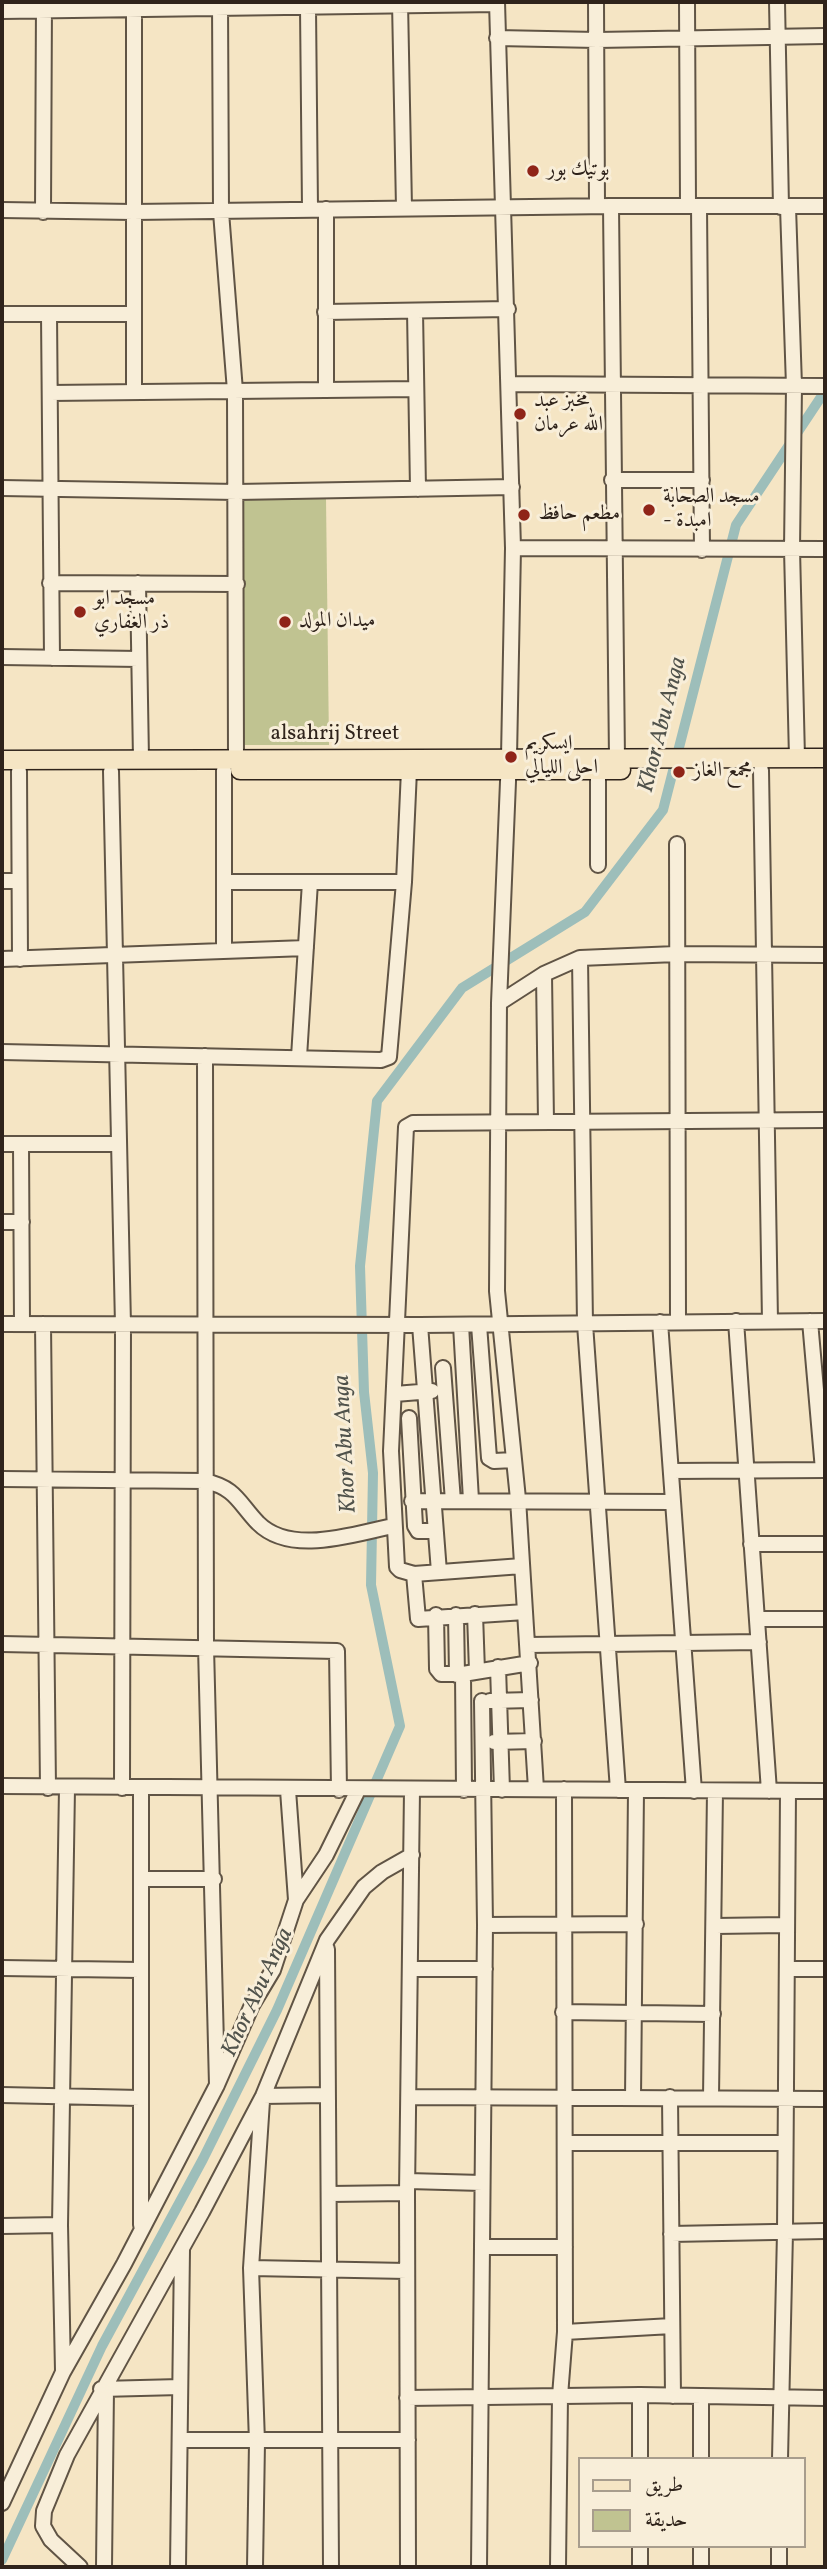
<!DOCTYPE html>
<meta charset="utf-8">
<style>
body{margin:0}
#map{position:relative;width:827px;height:2569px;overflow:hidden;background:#f5e5c4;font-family:Vollkorn,Amiri,serif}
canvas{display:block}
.frame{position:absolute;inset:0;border:4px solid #2f231b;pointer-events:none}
.legend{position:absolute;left:578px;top:2457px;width:228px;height:91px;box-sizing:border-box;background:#f8eed9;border:2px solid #a89d8d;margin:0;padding:9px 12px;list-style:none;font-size:21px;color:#2f231b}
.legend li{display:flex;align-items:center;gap:14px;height:35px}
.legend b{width:35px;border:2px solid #a89d8d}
</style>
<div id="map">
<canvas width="827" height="2569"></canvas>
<div class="frame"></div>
<ul class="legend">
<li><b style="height:9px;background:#f5e5c4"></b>طريق</li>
<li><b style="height:19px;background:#c0c391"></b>حديقة</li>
</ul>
</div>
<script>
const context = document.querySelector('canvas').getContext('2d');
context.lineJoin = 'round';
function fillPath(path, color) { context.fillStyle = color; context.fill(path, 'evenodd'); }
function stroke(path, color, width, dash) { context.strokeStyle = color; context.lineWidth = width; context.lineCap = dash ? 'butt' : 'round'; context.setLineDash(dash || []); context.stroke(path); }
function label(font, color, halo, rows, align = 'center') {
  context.font = font + ' Vollkorn,Amiri,serif'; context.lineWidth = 6; context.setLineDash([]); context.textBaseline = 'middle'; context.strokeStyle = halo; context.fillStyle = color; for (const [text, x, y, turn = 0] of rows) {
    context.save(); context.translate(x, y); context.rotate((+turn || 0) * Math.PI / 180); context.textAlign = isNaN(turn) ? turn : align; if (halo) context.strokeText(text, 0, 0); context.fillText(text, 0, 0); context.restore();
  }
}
fillPath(new Path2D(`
 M 244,498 L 326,499 L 329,745 L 243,745 Z`), '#c0c391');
stroke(new Path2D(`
 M 2,2560 L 102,2346 L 203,2159 L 277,2010 L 400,1726 L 371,1585 L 373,1473 L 364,1392 L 360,1266 L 377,1101 L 462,988 L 585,912 L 663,810 L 736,525 L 825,391`), '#9dbeba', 10);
const minor = new Path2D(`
 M 220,2 L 221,212 L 235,391 L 236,758
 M 400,2 L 404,208
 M 497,2 L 513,548 L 509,757 L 499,1003 L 497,1291 L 518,1499 L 536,1789
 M 596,2 L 597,206
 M 687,2 L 688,206
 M 777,2 L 781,207
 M 134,3 L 134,392
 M 308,8 L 310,209
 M 2,11 L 497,4
 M 497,38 L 597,40 L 825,36
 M 611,206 L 617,759
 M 699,206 L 702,550
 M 788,207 L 794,386 L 792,549 L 797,758
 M 2,210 L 133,212 L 611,206 L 825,206
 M 43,212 L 44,2
 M 415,311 L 418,489
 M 325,312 L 508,309
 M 2,314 L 133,314
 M 49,314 L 52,658
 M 511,384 L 825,386
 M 326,390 L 326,209
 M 50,393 L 416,389
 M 612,480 L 702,480
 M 2,488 L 237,492 L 512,487
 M 513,548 L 825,549
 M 50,583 L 237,584
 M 138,583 L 141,759
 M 2,657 L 139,659
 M 761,770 L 770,1321
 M 19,771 L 20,959
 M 111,771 L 123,1325 L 122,1788
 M 677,844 L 678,1322
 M 598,865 L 598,771
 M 2,881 L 19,881
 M 224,882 L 224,770
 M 224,950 L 224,882 L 404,882
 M 580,958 L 585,1324 L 618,1790
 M 2,959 L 306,948
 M 544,974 L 546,1122
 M 499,1003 L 544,974 L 580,958 L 676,954 L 825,955
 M 2,1052 L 381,1060 L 389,1057 L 404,882 L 409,770
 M 205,1056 L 206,1647 L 217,2085
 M 299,1057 L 310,882
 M 2,1144 L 119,1144
 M 21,1144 L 22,1324
 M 2,1222 L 22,1222
 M 736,1321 L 769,1791
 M 810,1321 L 823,1470
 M 660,1322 L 694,1791
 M 2,1324 L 420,1325 L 825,1321
 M 43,1324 L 48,1788
 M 420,1325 L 439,1572
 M 461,1325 L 471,1500
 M 479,1325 L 489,1458 L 494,1461 L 514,1460
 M 443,1368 L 453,1501
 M 395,1394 L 432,1391
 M 409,1418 L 415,1526 L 418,1531 L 435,1531
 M 671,1471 L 825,1470
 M 2,1479 L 205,1481 C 236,1488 238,1502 258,1523 C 291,1556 353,1534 393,1526
 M 412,1501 L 673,1502
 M 751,1544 L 825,1544
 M 522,1566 L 414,1574 L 400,1570 L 397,1567 L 391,1451 L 406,1127 L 413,1123 L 825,1120
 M 414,1574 L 418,1619 L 525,1612
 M 475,1614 L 477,1671
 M 436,1615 L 437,1669 L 441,1674 L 463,1674 L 530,1663
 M 456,1615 L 457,1675
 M 757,1619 L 825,1619
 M 2,1644 L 337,1651 L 339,1790
 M 528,1645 L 759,1642
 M 498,1667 L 502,1790
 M 463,1674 L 464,1790
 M 490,1701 L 531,1700
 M 494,1742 L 534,1741
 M 2,1786 L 825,1791
 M 288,1790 L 296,1900
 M 141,1879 L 214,1879
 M 485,1925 L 636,1924
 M 715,1926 L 786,1925
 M 327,1949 L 331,2567
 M 2,1968 L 140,1970
 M 411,1969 L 485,1969
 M 787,1969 L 825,1969
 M 563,2012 L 713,2014
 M 2,2095 L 140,2098
 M 263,2096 L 327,2095
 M 409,2097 L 825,2099
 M 670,2097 L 673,2396
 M 711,2097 L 715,1791
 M 633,2098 L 636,1790
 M 565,2143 L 785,2143
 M 408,2181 L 482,2183
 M 330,2194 L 407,2193
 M 141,2225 L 141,1788
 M 2,2226 L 60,2225
 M 671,2234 L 825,2231
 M 483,2247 L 565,2247
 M 251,2268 L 407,2271
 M 565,2332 L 672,2326
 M 63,2371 L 60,2225 L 67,1788
 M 101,2389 L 180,2387
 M 640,2395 L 640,2459
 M 701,2396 L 701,2459
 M 407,2398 L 640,2395 L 825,2398
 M 180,2440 L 408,2440
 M 780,2459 L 785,2232 L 788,1791
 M 2,2503 L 63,2372 L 124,2264 L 217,2085 L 252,2005 L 273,1970 L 296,1900 L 326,1855 L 358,1790
 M 640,2546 L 640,2567
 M 701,2546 L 701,2567
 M 80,2567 L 51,2540 L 43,2526 L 44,2511 L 67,2455 L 202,2212 L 263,2096 L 327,1940 L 364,1887 L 382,1872 L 412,1855
 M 104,2567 L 106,2389
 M 178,2567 L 182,2250
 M 255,2567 L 257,2442 L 251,2268 L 262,2101
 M 408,2567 L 407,2193 L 412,1790
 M 479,2567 L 485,1925 L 482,1701
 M 558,2567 L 560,2396 L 565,2332 L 564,1789
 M 779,2567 L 779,2546`);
const major = new Path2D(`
 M 2,760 L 825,758
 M 240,770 L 621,770`);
stroke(minor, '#605445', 18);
stroke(major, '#2f231b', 21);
stroke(minor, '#f8eed9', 14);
stroke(major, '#f5e5c4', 18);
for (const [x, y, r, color] of [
 [533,171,7,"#8f2418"],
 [520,414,7,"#8f2418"],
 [649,510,7,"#8f2418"],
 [524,515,7,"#8f2418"],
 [80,612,7,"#8f2418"],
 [285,622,7,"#8f2418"],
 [511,757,7,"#8f2418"],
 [679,772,7,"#8f2418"]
]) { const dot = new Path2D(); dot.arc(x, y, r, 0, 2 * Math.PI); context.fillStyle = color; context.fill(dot); stroke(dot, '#f8eed9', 2.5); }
label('21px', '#2f231b', '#f8eed9', [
 ["بوتيك بور",547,171],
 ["مخبز عبد",534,402],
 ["الله عرمان",534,426],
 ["مسجد الصحابة",663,498],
 ["- امبدة",663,522],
 ["مطعم حافظ",538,515],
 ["مسجد ابو",94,600],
 ["ذر الغفاري",94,624],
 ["ميدان المولد",299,622],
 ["ايسكريم",525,745],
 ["احلى الليالي",525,769],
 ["مجمع الغاز",693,772]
], 'left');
label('21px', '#2f231b', '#f8eed9', [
 ["alsahrij Street",335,735]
]);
label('italic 23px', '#50524b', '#f8eed9', [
 ["Khor Abu Anga",664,725,-76],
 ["Khor Abu Anga",347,1444,-93],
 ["Khor Abu Anga",259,1993,-65]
]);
</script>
